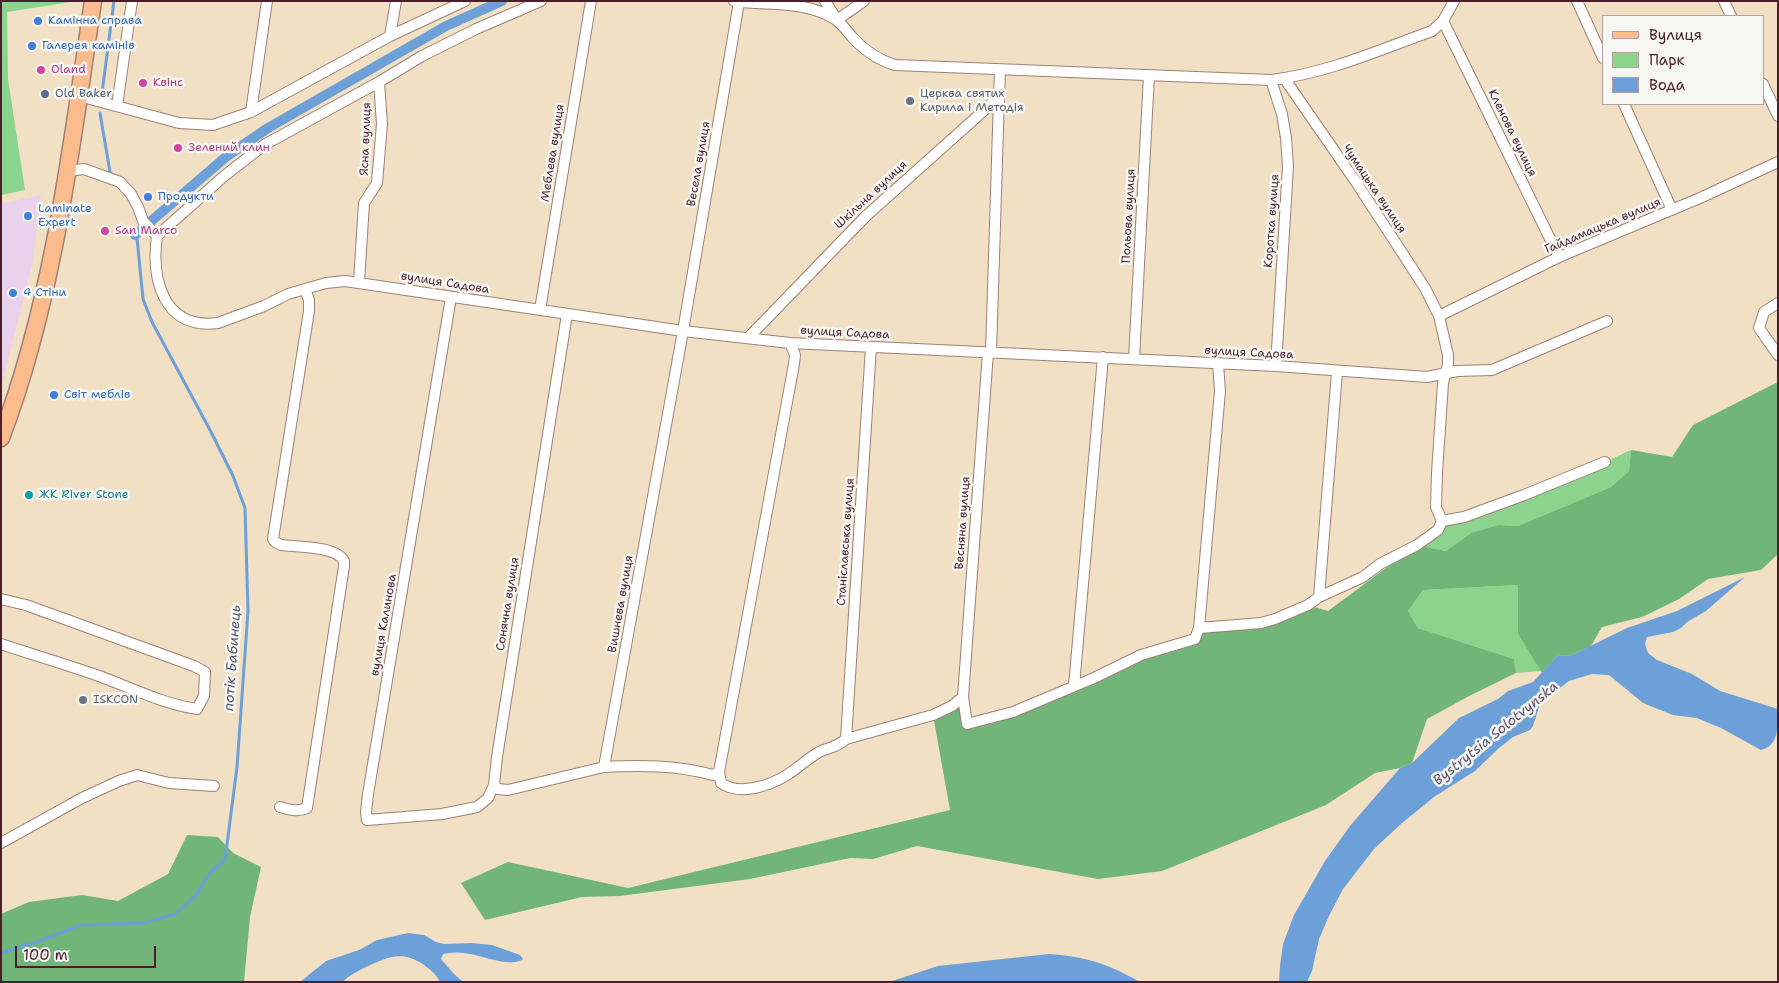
<!DOCTYPE html>
<meta charset="utf-8">
<style>
body{margin:0}
#map{position:relative;width:1779px;height:983px;overflow:hidden;background:#f1e0c3;font-family:"Shantell Sans",sans-serif}
canvas{display:block}
.frame{position:absolute;inset:0;border:2px solid #4a1f2b;pointer-events:none}
.legend{position:absolute;left:1602px;top:15px;width:162px;height:90px;box-sizing:border-box;background:#f6f6f2;border:1px solid #b1a0a2;margin:0;padding:6px 9px;list-style:none;font-size:15px;color:#4a1f2b}
.legend li{display:flex;align-items:center;gap:10px;height:25px}
.legend b{width:25px;border:1px solid #b1a0a2}
.scale{position:absolute;left:15px;top:946px;width:141px;height:22px;box-sizing:border-box;border:2px solid #4a1f2b;border-top:0;padding-left:6px;font-size:15px;line-height:18px;white-space:nowrap;color:#4a1f2b;-webkit-text-stroke:4px #f6f6f2;paint-order:stroke}
</style>
<div id="map">
<canvas width="1779" height="983"></canvas>
<div class="frame"></div>
<ul class="legend">
<li><b style="height:6px;background:#fbbb8d"></b>Вулиця</li>
<li><b style="height:14px;background:#8cd38e"></b>Парк</li>
<li><b style="height:14px;background:#6da0d8"></b>Вода</li>
</ul>
<div class="scale">100 m</div>
</div>
<script>
const context = document.querySelector('canvas').getContext('2d');
context.lineJoin = 'round';
function fillPath(path, color) { context.fillStyle = color; context.fill(path, 'evenodd'); }
function stroke(path, color, width, dash) { context.strokeStyle = color; context.lineWidth = width; context.lineCap = dash ? 'butt' : 'round'; context.setLineDash(dash || []); context.stroke(path); }
function label(font, color, halo, rows, align = 'center') {
  context.font = font + ' "Shantell Sans",sans-serif'; context.lineWidth = 5; context.setLineDash([]); context.textBaseline = 'middle'; context.strokeStyle = halo; context.fillStyle = color; for (const [text, x, y, turn = 0] of rows) {
    context.save(); context.translate(x, y); context.rotate((+turn || 0) * Math.PI / 180); context.textAlign = isNaN(turn) ? turn : align; if (halo) context.strokeText(text, 0, 0); context.fillText(text, 0, 0); context.restore();
  }
}
fillPath(new Path2D(`
 M 41,195 L 33,260 L 1,388 L 1,204 Z`), '#ead1ec');
fillPath(new Path2D(`
 M 1,1 L 77,1 L 7,12 L 8,79 L 25,190 L 1,195 Z
 M 1631,450 L 1629,471 L 1611,487 L 1518,526 L 1498,525 L 1471,533 L 1446,551 L 1417,545 L 1442,521 L 1605,462 Z
 M 1518,585 L 1518,634 L 1541,671 L 1516,673 L 1514,659 L 1418,628 L 1408,611 L 1423,590 Z`), '#8cd38e');
fillPath(new Path2D(`
 M 1778,382 L 1778,554 L 1761,570 L 1708,579 L 1679,599 L 1642,617 L 1602,627 L 1591,646 L 1572,655 L 1557,656 L 1542,673 L 1518,634 L 1518,585 L 1423,590 L 1408,611 L 1418,628 L 1514,659 L 1516,673 L 1471,695 L 1427,719 L 1412,763 L 1400,768 L 1375,773 L 1326,805 L 1162,871 L 1098,879 L 917,846 L 873,859 L 850,858 L 750,879 L 620,896 L 582,897 L 485,920 L 461,883 L 508,862 L 628,888 L 950,810 L 933,715 L 963,697 L 967,724 L 1074,686 L 1195,639 L 1199,628 L 1261,623 L 1308,605 L 1328,611 L 1417,545 L 1446,551 L 1471,533 L 1498,525 L 1518,526 L 1611,487 L 1629,471 L 1631,450 L 1672,457 L 1693,425 Z
 M 187,835 L 218,837 L 233,853 L 261,867 L 250,917 L 244,982 L 1,982 L 1,914 L 29,902 L 82,895 L 118,901 L 168,874 Z`), '#71b579');
fillPath(new Path2D(`
 M 1745,577 L 1706,611 L 1687,622 L 1681,628 L 1673,632 L 1647,637 L 1645,644 L 1648,653 L 1657,660 L 1692,674 L 1720,691 L 1778,709 C 1778,726 1779,746 1761,750 L 1721,728 L 1697,718 L 1673,715 L 1643,703 L 1609,675 L 1592,674 L 1569,681 L 1543,701 L 1539,707 L 1533,726 L 1530,730 L 1513,737 L 1499,748 L 1475,771 L 1434,797 L 1402,823 L 1374,849 L 1343,889 L 1329,916 L 1319,939 L 1312,971 L 1307,982 L 1279,982 L 1280,966 L 1283,944 L 1294,915 L 1325,861 L 1350,826 L 1400,768 L 1412,763 L 1459,718 L 1498,699 L 1508,691 L 1533,682 L 1557,656 L 1572,655 L 1627,628 L 1677,611 Z
 M 408,933 L 424,935 L 436,942 L 444,944 L 471,943 L 492,945 L 520,955 L 523,959 C 511,968 484,956 470,954 C 461,952 452,952 443,954 L 441,959 L 454,974 L 463,982 L 440,982 C 436,974 432,971 424,965 C 402,950 388,957 366,967 C 358,971 349,975 343,982 L 300,982 L 326,961 L 359,950 L 377,940 Z
 M 1049,954 C 1087,957 1106,963 1140,982 L 889,982 L 938,966 Z`), '#6da0d8');
stroke(new Path2D(`
 M 102,93 L 114,1
 M 100,113 L 110,172
 M 1,953 L 37,942 L 81,925 L 143,923 L 175,914 L 197,894 L 209,874 L 225,860 L 237,767 L 248,611 L 245,508 L 233,476 L 210,430 L 152,322 L 143,299 L 137,238 L 131,228`), '#6da0d8', 3);
stroke(new Path2D(`
 M 135,235 L 227,156 L 268,128 L 446,26 L 502,1`), '#6da0d8', 10);
const minor = new Path2D(`
 M 734,1 C 768,6 805,0 835,19 C 842,24 848,32 853,38 C 865,51 878,60 895,65 L 1271,80 C 1328,73 1379,50 1432,31 L 1443,21 L 1454,1
 M 825,1 L 837,20 L 864,1
 M 1577,1 L 1603,58
 M 1724,1 L 1731,16
 M 1443,21 L 1559,257
 M 390,36 L 396,1
 M 1271,80 L 1282,114 L 1286,138 L 1288,166 L 1276,366
 M 1763,84 L 1778,116
 M 79,96 L 179,123 L 213,125 L 251,112 L 390,36 L 465,1
 M 1624,104 L 1672,210
 M 117,106 L 132,1
 M 251,112 L 267,1
 M 69,171 L 84,169 L 120,182 L 131,194 L 138,207 L 143,221 L 157,236 C 151,279 163,330 218,323 L 264,306 L 288,294 L 326,283 L 345,281 L 683,331 L 790,343 L 1276,366 L 1427,377 L 1457,371 L 1492,370 L 1607,321
 M 157,236 L 223,177 L 264,145 L 379,82 L 422,56 L 476,29 L 541,1
 M 359,282 L 364,203 L 377,183 L 382,124 L 379,82
 M 451,297 L 368,794 L 366,812 L 367,820 L 442,814 L 477,807 L 488,798 L 494,785
 M 1778,303 L 1764,312 L 1759,328 L 1778,355
 M 540,310 L 591,1
 M 567,314 L 497,757 L 494,785 L 498,789 L 508,790 L 604,767
 M 1439,316 L 1559,257 L 1700,198 L 1778,162
 M 748,338 L 866,216 L 999,97 L 1000,70
 M 790,343 L 795,355 L 794,364 L 719,772 L 721,783 C 739,796 769,786 787,775 C 798,768 807,759 819,752 C 829,747 836,748 846,739 L 933,715 L 952,706 L 963,697 L 967,724 L 1013,712 L 1094,678 L 1141,655 L 1195,639 L 1199,628 L 1261,623 L 1275,619 L 1308,605 L 1319,597 L 1363,577 L 1380,564 L 1417,545 L 1438,530 L 1442,521 L 1436,507 L 1437,473 L 1443,383 L 1448,364 L 1448,355 L 1439,316 L 1425,288 L 1356,182 L 1284,78
 M 991,352 L 999,97
 M 1134,359 L 1149,75
 M 1442,521 L 1464,517 L 1524,495 L 1605,462
 M 1319,597 L 1337,372
 M 1,599 L 26,605 L 194,666 L 205,672 L 204,696 L 197,709 C 163,704 132,688 99,676 C 67,665 34,655 1,644
 M 1199,628 L 1220,391 L 1218,364
 M 1074,686 L 1103,357
 M 963,697 L 988,352
 M 846,739 L 871,347
 M 719,772 L 713,775 C 677,765 641,765 604,767 L 683,331 L 739,2
 M 280,807 C 290,810 297,812 307,808 L 344,566 L 344,561 C 336,546 297,547 281,545 L 275,542 L 273,539 L 309,311 L 309,300 L 305,289
 M 1,843 L 82,798 L 119,781 L 137,775 L 169,783 L 214,786`);
const primary = new Path2D(`
 M 1,438 C 54,298 71,148 93,1`);
stroke(minor, '#9e8077', 12);
stroke(primary, '#9e8077', 19);
stroke(minor, '#fff', 10);
stroke(primary, '#fbbb8d', 16);
for (const [x, y, r, color] of [
 [38,21,5,"#3f7fe0"],
 [32,46,5,"#3f7fe0"],
 [41,70,5,"#d1479c"],
 [143,83,5,"#d1479c"],
 [45,94,5,"#5c6f8a"],
 [910,101,5,"#6b7280"],
 [178,148,5,"#d1479c"],
 [148,197,5,"#3f7fe0"],
 [28,216,5,"#3f7fe0"],
 [105,231,5,"#d1479c"],
 [13,293,5,"#3f7fe0"],
 [54,395,5,"#3f7fe0"],
 [29,495,5,"#0f9aa8"],
 [83,700,5,"#6b7280"]
]) { const dot = new Path2D(); dot.arc(x, y, r, 0, 2 * Math.PI); context.fillStyle = color; context.fill(dot); stroke(dot, '#f6f6f2', 2); }
label('12px', '#366cbe', '#f6f6f2', [
 ["Камінна справа",48,21],
 ["Галерея камінів",42,46],
 ["Продукти",158,197],
 ["Laminate",38,209],
 ["Expert",38,223],
 ["4 Стіни",23,293],
 ["Світ меблів",64,395]
], 'left');
label('12px', '#b23c85', '#f6f6f2', [
 ["Oland",51,70],
 ["Квінс",153,83],
 ["Зелений клин",188,148],
 ["San Marco",115,231]
], 'left');
label('12px', '#4e5e75', '#f6f6f2', [
 ["Old Baker",55,94]
], 'left');
label('12px', '#5b616d', '#f6f6f2', [
 ["Церква святих",920,94],
 ["Кирила і Методія",920,108],
 ["ISKCON",93,700]
], 'left');
label('12px', '#4a1f2b', '#f6f6f2', [
 ["Кленова вулиця",1512,133,64],
 ["Ясна вулиця",366,139,-88],
 ["Меблева вулиця",553,153,-81],
 ["Весела вулиця",699,164,-80],
 ["Чумацька вулиця",1374,189,56],
 ["Шкільна вулиця",871,195,-43],
 ["Польова вулиця",1129,216,-87],
 ["Коротка вулиця",1272,221,-86],
 ["Гайдамацька вулиця",1603,226,-23],
 ["вулиця Садова",445,283,9],
 ["вулиця Садова",845,333,3],
 ["вулиця Садова",1249,353,3],
 ["Весняна вулиця",963,523,-86],
 ["Станіславська вулиця",846,542,-86],
 ["Сонячна вулиця",508,604,-81],
 ["Вишнева вулиця",621,604,-80],
 ["вулиця Калинова",384,625,-80]
]);
label('12px', '#0d838f', '#f6f6f2', [
 ["ЖК River Stone",39,495]
], 'left');
label('italic 14px', '#585370', '#f6f6f2', [
 ["потік Бабинець",233,658,-86],
 ["Bystrytsia Solotvynska",1496,734,-39]
]);
</script>
